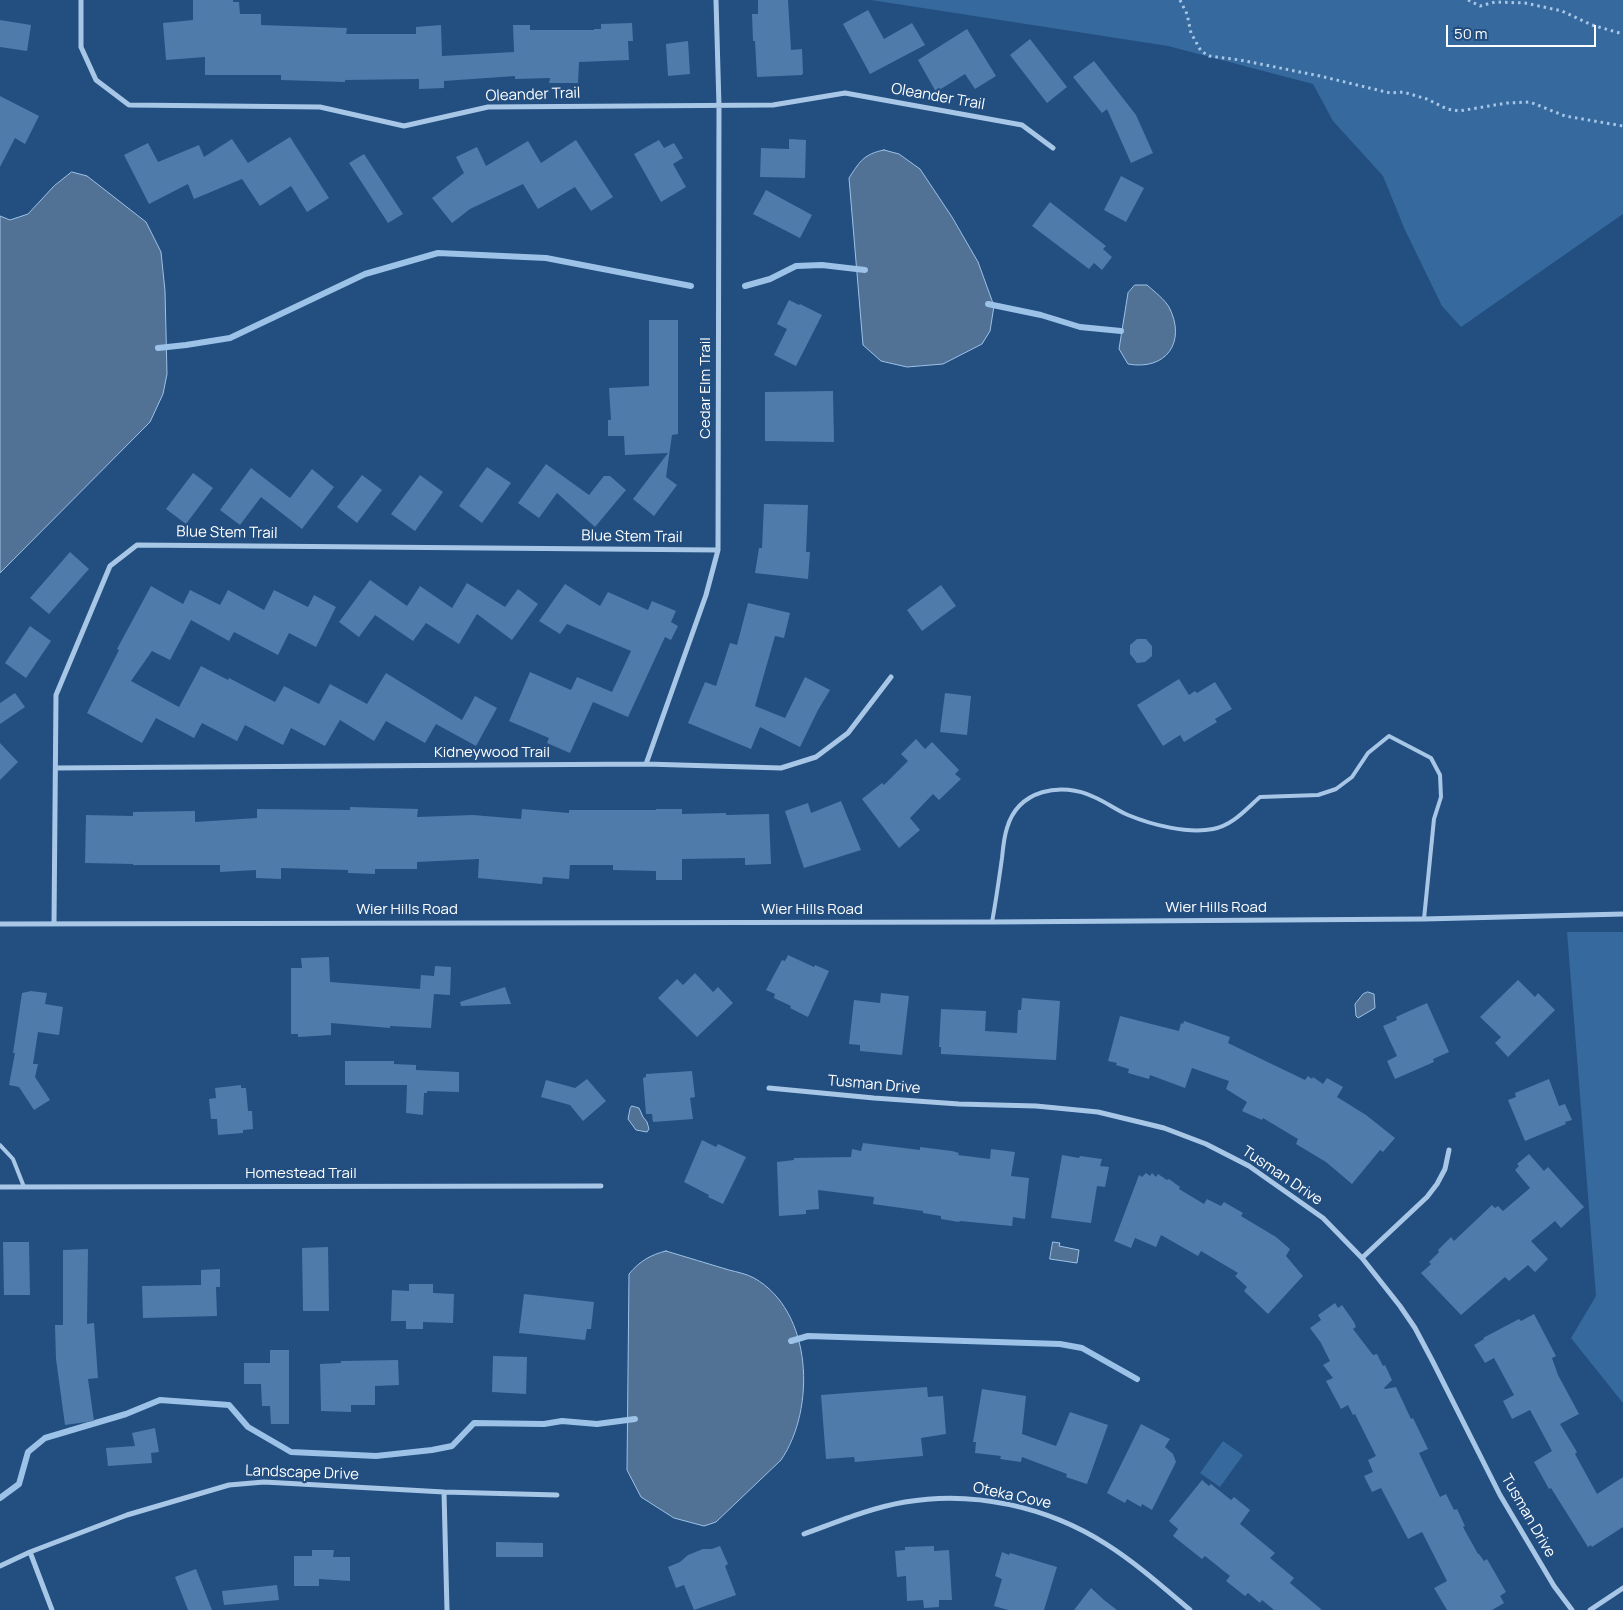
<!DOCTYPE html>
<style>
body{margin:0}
#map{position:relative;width:1623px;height:1610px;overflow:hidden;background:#224e80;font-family:Manrope,sans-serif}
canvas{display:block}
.scale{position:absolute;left:1446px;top:25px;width:150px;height:22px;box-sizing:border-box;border:2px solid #fff;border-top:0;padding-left:6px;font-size:15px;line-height:18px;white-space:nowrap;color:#fff;-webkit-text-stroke:4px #224e80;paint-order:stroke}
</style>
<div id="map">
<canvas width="1623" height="1610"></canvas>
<div class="scale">50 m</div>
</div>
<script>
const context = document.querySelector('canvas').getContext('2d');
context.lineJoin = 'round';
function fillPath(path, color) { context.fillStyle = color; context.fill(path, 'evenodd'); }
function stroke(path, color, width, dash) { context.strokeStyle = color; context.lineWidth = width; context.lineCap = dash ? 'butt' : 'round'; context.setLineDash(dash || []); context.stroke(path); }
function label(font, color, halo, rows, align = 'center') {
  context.font = font + ' Manrope,sans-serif'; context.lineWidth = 4.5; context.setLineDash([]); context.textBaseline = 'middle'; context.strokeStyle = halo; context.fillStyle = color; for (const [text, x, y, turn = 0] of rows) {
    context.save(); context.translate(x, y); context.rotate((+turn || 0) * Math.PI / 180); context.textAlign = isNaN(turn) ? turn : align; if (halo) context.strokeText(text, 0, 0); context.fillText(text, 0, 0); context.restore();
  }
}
fillPath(new Path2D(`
 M 871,0 L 1623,0 L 1623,214 L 1461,327 L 1442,306 L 1405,230 L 1383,176 L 1333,121 L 1313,84 L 1168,46 Z
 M 1567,932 L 1623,932 L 1623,1403 L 1571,1338 L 1596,1296 Z
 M 1223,1441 L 1243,1455 L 1220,1487 L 1200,1473 Z`), '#36699e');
const water = new Path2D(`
 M 884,150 L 899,154 L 920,169 L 952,217 L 978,262 L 994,306 L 990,331 L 982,344 L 943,364 L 907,367 L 881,361 L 863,345 L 849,178 C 860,161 864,154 884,150 Z
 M 72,172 L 87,176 L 146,222 L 161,252 L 165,291 L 167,374 L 163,394 L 150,422 L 0,573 L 0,216 L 10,220 L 28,214 L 54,186 Z
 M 1135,285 L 1147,285 C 1155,292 1164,299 1169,307 C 1187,342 1166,371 1128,364 L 1119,349 L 1128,293 Z
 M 1368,992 L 1374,994 L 1375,1008 L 1358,1018 L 1356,1016 L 1355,1004 L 1363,994 Z
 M 632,1106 L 639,1108 L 643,1117 L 647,1122 L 649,1129 L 647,1132 L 636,1130 L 628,1119 L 630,1109 Z
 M 1053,1242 L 1060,1243 L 1059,1246 L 1079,1250 L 1077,1263 L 1050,1259 Z
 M 666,1251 C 687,1257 708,1264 729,1270 C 737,1272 747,1274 754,1278 C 813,1311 816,1409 781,1460 L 716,1522 L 704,1526 L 674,1518 L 641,1497 L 627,1470 L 629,1274 C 640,1261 650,1255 666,1251 Z`);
fillPath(water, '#517295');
stroke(water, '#9cc2e8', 1);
stroke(new Path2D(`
 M 745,286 L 770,279 L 796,266 L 822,265 L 865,270
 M 988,304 L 1041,315 L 1080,327 L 1121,331
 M 158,348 L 186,345 L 230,338 L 365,274 L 438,253 L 546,258 L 691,286
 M 791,1341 L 808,1336 L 1060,1344 L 1082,1348 L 1137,1379
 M 0,1498 L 19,1484 L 28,1452 L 45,1438 L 126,1414 L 160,1400 L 229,1405 L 248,1427 L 291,1452 L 376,1456 L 432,1450 L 452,1446 L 474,1423 L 544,1424 L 562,1421 L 597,1424 L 635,1419`), '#9cc2e8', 6);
fillPath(new Path2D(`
 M 193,0 L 233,0 L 233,2 L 239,2 L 240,14 L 261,14 L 261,25 L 347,28 L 346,34 L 416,34 L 416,27 L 441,25 L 442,56 L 514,52 L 513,25 L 530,25 L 530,30 L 594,30 L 594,29 L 601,29 L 601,24 L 632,23 L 633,41 L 628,41 L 629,60 L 579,62 L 578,83 L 549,83 L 550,78 L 515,79 L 515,76 L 444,81 L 444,88 L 419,89 L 419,79 L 345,80 L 345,82 L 281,80 L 281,75 L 205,75 L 205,57 L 166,60 L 163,23 L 193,20 Z
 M 758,0 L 788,0 L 791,50 L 802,49 L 803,73 L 802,75 L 757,77 L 755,41 L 753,41 L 752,14 L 758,14 Z
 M 868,10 L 884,39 L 912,23 L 925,45 L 870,74 L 843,24 Z
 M 0,20 L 31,25 L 27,51 L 0,47 Z
 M 967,29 L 996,76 L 975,89 L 965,74 L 936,92 L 918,60 Z
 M 1030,39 L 1067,87 L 1047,103 L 1010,55 Z
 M 688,41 L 690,74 L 668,76 L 666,44 Z
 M 1094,61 L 1136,115 L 1153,153 L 1131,163 L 1107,109 L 1102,113 L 1073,77 Z
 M 0,96 L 39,116 L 25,144 L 15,138 L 0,167 Z
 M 290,137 L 329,198 L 307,212 L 291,186 L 260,206 L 242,179 L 194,199 L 188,184 L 149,204 L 124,155 L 148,143 L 158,162 L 199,145 L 204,157 L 232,139 L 248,163 Z
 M 789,139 L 806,140 L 805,178 L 760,177 L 761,148 L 789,149 Z
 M 576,140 L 613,197 L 591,211 L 575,187 L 538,209 L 523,184 L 470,209 L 452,223 L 432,198 L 464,173 L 456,157 L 477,147 L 486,166 L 528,141 L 541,163 Z
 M 659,140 L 664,148 L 674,143 L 683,158 L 673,164 L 686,187 L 661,202 L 634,154 Z
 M 364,154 L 403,214 L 388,223 L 349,163 Z
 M 1121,176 L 1144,188 L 1126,222 L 1104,210 Z
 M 766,190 L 812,215 L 800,238 L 753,214 Z
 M 1050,202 L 1106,246 L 1103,249 L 1112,257 L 1102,270 L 1094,263 L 1089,269 L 1032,226 Z
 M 789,300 L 799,305 L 800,304 L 822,315 L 796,366 L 774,355 L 787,329 L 777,324 Z
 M 649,320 L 678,320 L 678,434 L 672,435 L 666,477 L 677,485 L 654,516 L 633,499 L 668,453 L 625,455 L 624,436 L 608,436 L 608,420 L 611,420 L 609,388 L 649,386 Z
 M 833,391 L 834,442 L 765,441 L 765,392 Z
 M 546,464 L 589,495 L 604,476 L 610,476 L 626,490 L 595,527 L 557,493 L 539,518 L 518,503 Z
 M 487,467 L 511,483 L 482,523 L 459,506 Z
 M 251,468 L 290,498 L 312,469 L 334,487 L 302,529 L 261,497 L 240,525 L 220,510 Z
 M 193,473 L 213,488 L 186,524 L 166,509 Z
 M 362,475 L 382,490 L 357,523 L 337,507 Z
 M 420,475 L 443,492 L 415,531 L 391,514 Z
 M 764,504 L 808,505 L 806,552 L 810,552 L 808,579 L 755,573 L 759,548 L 762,548 Z
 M 70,552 L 89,569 L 49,614 L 30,598 Z
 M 370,580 L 407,606 L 420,586 L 452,608 L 467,583 L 505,607 L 518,589 L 538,604 L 512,640 L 477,614 L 459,644 L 426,623 L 413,641 L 375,615 L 359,637 L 339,622 Z
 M 565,584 L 600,606 L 608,592 L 648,610 L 652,601 L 676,611 L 671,622 L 678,626 L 671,640 L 665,637 L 628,717 L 593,702 L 570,753 L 547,743 L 549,738 L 509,721 L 530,672 L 571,690 L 577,677 L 612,692 L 631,651 L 567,624 L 560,634 L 539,621 Z
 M 941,585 L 956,606 L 922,631 L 907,610 Z
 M 151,586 L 183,604 L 190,590 L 220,605 L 228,590 L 264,610 L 274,590 L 308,607 L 314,595 L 336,607 L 316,647 L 289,633 L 278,655 L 234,632 L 229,641 L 191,620 L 170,660 L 152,651 L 131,681 L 179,707 L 201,666 L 228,680 L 229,678 L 275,702 L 284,686 L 319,704 L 330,684 L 367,704 L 386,673 L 462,720 L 475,696 L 497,708 L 476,746 L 436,724 L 425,743 L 386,721 L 374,741 L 340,720 L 325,746 L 291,728 L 283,745 L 245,725 L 237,741 L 202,723 L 194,738 L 156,718 L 142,743 L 87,713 L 119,650 L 117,649 Z
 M 748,603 L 790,613 L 784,638 L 775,636 L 755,706 L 785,718 L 805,677 L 830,690 L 818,710 L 800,747 L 760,727 L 751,749 L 688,723 L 705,682 L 716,686 L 730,643 L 737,645 Z
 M 30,626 L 51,641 L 26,678 L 5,663 Z
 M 1137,639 L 1146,639 L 1152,646 L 1152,656 L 1145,662 L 1137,663 L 1130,654 L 1130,645 Z
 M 1179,679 L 1189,695 L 1195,691 L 1197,693 L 1215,682 L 1232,709 L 1215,719 L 1217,722 L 1184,742 L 1180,735 L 1163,746 L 1137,705 Z
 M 15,693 L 25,707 L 0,724 L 0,703 Z
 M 945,693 L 971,696 L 967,735 L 940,732 Z
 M 916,739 L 925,749 L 932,742 L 959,770 L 955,774 L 961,779 L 939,800 L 933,794 L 910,818 L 920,830 L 899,848 L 862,799 L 882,783 L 884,785 L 908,761 L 901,754 Z
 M 0,743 L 18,762 L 0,780 Z
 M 841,801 L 861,850 L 804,868 L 785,811 L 808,803 L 811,813 Z
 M 350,807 L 418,809 L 417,817 L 473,815 L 521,819 L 522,809 L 569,813 L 569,810 L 656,810 L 656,809 L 682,809 L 682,814 L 726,813 L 726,815 L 769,814 L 771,864 L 745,865 L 745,858 L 682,859 L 682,880 L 656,880 L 656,871 L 613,870 L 613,865 L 570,865 L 569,879 L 543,877 L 542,884 L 478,878 L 479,859 L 417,862 L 417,869 L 375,869 L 375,874 L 348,873 L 348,870 L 281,868 L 281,879 L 256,878 L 256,870 L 220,872 L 220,865 L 133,865 L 133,864 L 85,863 L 86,815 L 133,816 L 133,812 L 195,811 L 195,822 L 257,818 L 257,809 L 350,810 Z
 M 788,955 L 814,967 L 815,965 L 829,971 L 808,1017 L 790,1008 L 791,1006 L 774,998 L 775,994 L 766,990 L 782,960 L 785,961 Z
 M 329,957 L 330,982 L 420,989 L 421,975 L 434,976 L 435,966 L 451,967 L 450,995 L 434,994 L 431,1028 L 390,1026 L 390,1028 L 331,1023 L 331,1035 L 298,1037 L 298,1034 L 291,1034 L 291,968 L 302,968 L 301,958 Z
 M 695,973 L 713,992 L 718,987 L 733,1003 L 697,1037 L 658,998 L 677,979 L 683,985 Z
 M 1518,980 L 1535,997 L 1538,993 L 1555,1010 L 1508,1057 L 1495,1043 L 1501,1037 L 1480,1017 Z
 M 505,987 L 511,1004 L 461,1006 L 460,1002 Z
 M 31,991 L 47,993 L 45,1004 L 63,1007 L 59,1035 L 38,1032 L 33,1064 L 38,1064 L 35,1077 L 50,1100 L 34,1110 L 19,1087 L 9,1085 L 15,1053 L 13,1053 L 22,993 Z
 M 881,993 L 909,996 L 902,1055 L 860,1051 L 860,1045 L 849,1044 L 854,1000 L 880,1003 Z
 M 1022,998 L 1060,1001 L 1056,1060 L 941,1054 L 941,1047 L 939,1047 L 941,1009 L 986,1011 L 985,1031 L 1017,1033 L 1018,1010 L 1021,1010 Z
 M 1427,1003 L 1449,1052 L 1433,1059 L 1434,1062 L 1395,1079 L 1387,1061 L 1397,1056 L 1383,1026 L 1397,1020 L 1396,1017 Z
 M 1120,1016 L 1179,1031 L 1181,1023 L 1183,1024 L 1184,1021 L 1230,1037 L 1228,1043 L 1305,1080 L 1308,1076 L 1312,1079 L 1313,1077 L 1323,1084 L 1327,1078 L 1343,1087 L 1337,1097 L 1366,1115 L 1395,1138 L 1383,1152 L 1380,1150 L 1352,1184 L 1326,1162 L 1296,1144 L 1298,1139 L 1263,1118 L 1262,1120 L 1242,1111 L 1247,1102 L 1226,1089 L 1229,1081 L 1192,1068 L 1185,1088 L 1150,1075 L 1149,1079 L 1128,1073 L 1129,1069 L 1116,1065 L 1117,1063 L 1108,1061 Z
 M 345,1061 L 394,1061 L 394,1064 L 416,1065 L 416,1070 L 459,1072 L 459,1092 L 427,1091 L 427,1093 L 424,1093 L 423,1115 L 406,1113 L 407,1085 L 345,1085 Z
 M 692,1071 L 695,1097 L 690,1098 L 693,1119 L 653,1122 L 652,1114 L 646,1114 L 643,1078 L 646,1077 L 646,1074 Z
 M 587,1079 L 606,1101 L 583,1121 L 570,1105 L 541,1097 L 546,1080 L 575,1088 Z
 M 1549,1079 L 1559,1106 L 1565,1104 L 1572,1120 L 1565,1122 L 1566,1124 L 1525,1141 L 1508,1100 L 1516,1097 L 1515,1093 Z
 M 241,1085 L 241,1088 L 246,1088 L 248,1111 L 252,1111 L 253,1129 L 243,1130 L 243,1133 L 218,1135 L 217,1119 L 211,1119 L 209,1099 L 216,1098 L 215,1088 Z
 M 702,1140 L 716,1147 L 718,1144 L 746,1157 L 723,1204 L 708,1197 L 709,1195 L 684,1182 Z
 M 863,1143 L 920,1150 L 920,1147 L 952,1151 L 959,1153 L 958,1155 L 990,1159 L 991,1149 L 1015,1152 L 1011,1176 L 1029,1178 L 1025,1219 L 1013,1217 L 1012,1226 L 960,1221 L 959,1222 L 941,1219 L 941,1216 L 923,1213 L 923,1211 L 873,1204 L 874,1197 L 818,1190 L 819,1209 L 806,1210 L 806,1214 L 779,1216 L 777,1162 L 794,1160 L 794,1158 L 851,1157 L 852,1149 L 861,1151 Z
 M 1529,1154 L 1544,1171 L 1548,1167 L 1584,1207 L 1561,1228 L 1555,1221 L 1531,1241 L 1548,1259 L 1535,1272 L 1528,1265 L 1509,1281 L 1505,1277 L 1461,1315 L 1421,1273 L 1431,1264 L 1429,1262 L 1439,1252 L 1438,1250 L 1451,1237 L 1454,1241 L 1492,1205 L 1495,1208 L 1498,1206 L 1503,1211 L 1530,1188 L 1515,1170 L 1519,1166 L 1517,1164 Z
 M 1062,1155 L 1079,1158 L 1080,1156 L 1102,1159 L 1100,1166 L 1109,1167 L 1105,1187 L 1097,1186 L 1091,1223 L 1051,1218 Z
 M 1146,1173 L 1150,1176 L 1152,1173 L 1156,1177 L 1158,1174 L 1167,1180 L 1169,1179 L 1180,1187 L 1179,1189 L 1204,1204 L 1207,1199 L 1221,1206 L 1224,1202 L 1243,1213 L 1241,1216 L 1276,1237 L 1290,1249 L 1286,1256 L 1303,1276 L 1268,1314 L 1244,1291 L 1247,1287 L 1235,1276 L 1238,1273 L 1201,1251 L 1198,1256 L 1161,1235 L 1156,1247 L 1135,1238 L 1131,1248 L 1114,1241 L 1139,1175 L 1142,1177 Z
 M 3,1242 L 29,1242 L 30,1295 L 4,1295 Z
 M 328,1247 L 329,1311 L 303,1311 L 302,1248 Z
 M 88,1249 L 87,1324 L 94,1323 L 98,1378 L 88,1379 L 94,1421 L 65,1425 L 56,1359 L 55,1325 L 63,1325 L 63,1250 Z
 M 220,1269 L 220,1287 L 216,1287 L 217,1316 L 143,1318 L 142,1286 L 201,1285 L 201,1270 Z
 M 409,1284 L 433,1284 L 433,1293 L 454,1294 L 453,1323 L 423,1322 L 423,1329 L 406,1329 L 406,1321 L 391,1321 L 392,1290 L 409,1291 Z
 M 524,1294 L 594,1302 L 591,1329 L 587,1329 L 585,1340 L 519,1333 Z
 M 1335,1303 L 1338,1308 L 1342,1305 L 1354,1322 L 1356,1327 L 1353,1329 L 1373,1355 L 1377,1354 L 1383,1366 L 1385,1365 L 1392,1380 L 1384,1388 L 1385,1389 L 1396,1387 L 1411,1419 L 1413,1418 L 1428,1449 L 1419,1453 L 1440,1497 L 1446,1494 L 1454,1510 L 1457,1509 L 1465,1526 L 1463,1527 L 1478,1554 L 1479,1554 L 1484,1561 L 1487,1559 L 1506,1592 L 1500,1596 L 1504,1603 L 1492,1610 L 1447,1610 L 1434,1588 L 1447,1581 L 1422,1532 L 1408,1539 L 1381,1488 L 1372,1492 L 1364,1476 L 1373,1472 L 1368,1460 L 1376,1456 L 1355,1414 L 1353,1415 L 1348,1405 L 1341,1409 L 1326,1381 L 1333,1378 L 1323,1365 L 1330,1361 L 1321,1343 L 1310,1328 L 1321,1320 L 1318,1315 Z
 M 1534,1314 L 1556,1356 L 1552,1358 L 1558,1375 L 1579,1414 L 1560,1424 L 1577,1452 L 1575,1454 L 1597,1494 L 1623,1477 L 1623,1527 L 1592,1547 L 1591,1545 L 1588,1547 L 1551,1488 L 1549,1489 L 1534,1462 L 1552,1451 L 1530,1410 L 1512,1419 L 1503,1401 L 1514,1395 L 1494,1358 L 1485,1363 L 1474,1345 L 1484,1339 L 1483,1338 L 1519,1319 L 1521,1321 Z
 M 270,1350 L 289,1350 L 289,1424 L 271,1424 L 270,1406 L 262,1406 L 261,1384 L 244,1384 L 244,1363 L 270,1363 Z
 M 493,1356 L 527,1357 L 526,1394 L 492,1392 Z
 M 398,1360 L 399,1385 L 375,1386 L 375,1405 L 351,1405 L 351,1412 L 321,1411 L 320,1364 L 341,1363 L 341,1361 Z
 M 927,1387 L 928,1397 L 943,1396 L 946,1434 L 921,1438 L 923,1456 L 855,1462 L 854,1457 L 826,1459 L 821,1395 Z
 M 982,1389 L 1026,1396 L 1022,1434 L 1056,1446 L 1070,1412 L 1108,1425 L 1087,1484 L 1066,1477 L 1067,1474 L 1022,1457 L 1021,1462 L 1000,1459 L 1001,1456 L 975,1453 L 976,1442 L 973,1442 Z
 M 1141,1424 L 1170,1439 L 1165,1447 L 1173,1454 L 1176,1462 L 1152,1510 L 1142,1504 L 1141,1507 L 1127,1499 L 1125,1503 L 1107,1493 Z
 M 155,1428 L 159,1452 L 151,1453 L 152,1463 L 108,1466 L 106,1448 L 135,1446 L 132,1433 Z
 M 1202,1480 L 1209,1486 L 1211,1484 L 1231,1500 L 1234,1497 L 1250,1510 L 1240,1524 L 1275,1553 L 1270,1558 L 1294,1578 L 1290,1583 L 1322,1610 L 1274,1610 L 1262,1600 L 1260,1603 L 1248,1593 L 1245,1596 L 1226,1581 L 1230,1576 L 1205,1556 L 1202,1559 L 1173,1536 L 1178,1529 L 1169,1521 Z
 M 496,1542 L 543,1543 L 543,1557 L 496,1557 Z
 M 720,1546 L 728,1564 L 725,1566 L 736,1595 L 694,1610 L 684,1585 L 676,1588 L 668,1567 L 680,1562 L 688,1555 L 703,1549 L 712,1549 Z
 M 934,1546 L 934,1551 L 949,1550 L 952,1600 L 939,1600 L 939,1607 L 924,1608 L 923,1600 L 907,1601 L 906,1576 L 897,1577 L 895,1551 L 905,1550 L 905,1547 Z
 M 312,1550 L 334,1550 L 333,1557 L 350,1557 L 350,1581 L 319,1579 L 319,1586 L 294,1586 L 294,1556 L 312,1556 Z
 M 1002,1552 L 1009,1555 L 1010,1553 L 1057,1567 L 1044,1610 L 1008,1610 L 994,1606 L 1002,1579 L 995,1576 Z
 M 196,1569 L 212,1610 L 188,1610 L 175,1577 Z
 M 277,1585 L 279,1600 L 224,1605 L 222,1591 Z
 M 1091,1588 L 1104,1600 L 1117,1610 L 1074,1610 Z`), '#4f7bab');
stroke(new Path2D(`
 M 1180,0 L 1187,14 L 1191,33 L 1201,51 L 1209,56 L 1240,60 L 1320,76 L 1390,93 L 1403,92 L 1427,99 L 1447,109 L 1459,111 L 1507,103 L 1530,102 L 1565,116 L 1623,126
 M 1468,0 L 1480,6 L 1495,2 L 1525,3 L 1562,11 L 1592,25 L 1623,34`), '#a8c7e7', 3, [2.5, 4]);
stroke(new Path2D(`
 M 992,922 C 996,901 999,879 1002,858 C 1003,848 1004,837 1007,828 C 1018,790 1061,781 1094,797 C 1106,802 1116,810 1128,815 C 1152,825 1188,834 1213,829 C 1233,825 1245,810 1260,797 L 1318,795 L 1336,789 L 1352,777 L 1368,753 L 1389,736 L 1431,758 L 1440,775 L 1441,797 L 1434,819 L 1424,919
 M 0,1145 L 13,1159 L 24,1187`), '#a8c7e7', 4);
stroke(new Path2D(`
 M 81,0 L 81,47 L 96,80 L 129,105 L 320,107 L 404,126 L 488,107 L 773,105 L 845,93 L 1022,125 L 1053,148
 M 646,764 L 706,595 L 718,550 L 719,106 L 716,0
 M 56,768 L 646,764 L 781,768 L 816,757 L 848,733 L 891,677
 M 54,923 L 56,695 L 110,566 L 137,545 L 718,550
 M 0,924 L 992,922 L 1424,919 L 1623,914
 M 769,1088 L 874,1098 L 959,1104 L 1036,1106 L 1098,1112 L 1164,1128 L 1206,1144 L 1249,1166 L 1323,1218 L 1362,1258 L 1400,1306 L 1415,1328 L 1433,1362 L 1500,1495 L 1554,1586 L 1572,1610
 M 0,1187 L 601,1186
 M 1362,1258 L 1427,1197 L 1437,1184 L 1445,1169 L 1449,1150
 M 444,1492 L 447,1610
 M 804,1534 C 837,1522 870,1508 905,1502 C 974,1490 1048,1507 1106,1544 C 1136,1563 1163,1587 1190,1610
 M 30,1552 L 52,1610
 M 0,1566 L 30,1552 L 127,1515 L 229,1485 L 264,1482 L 444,1492 L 557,1495
 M 1590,1610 L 1623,1588`), '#a8c7e7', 5);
label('15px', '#fff', '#224e80', [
 ["Oleander Trail",533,95,-2],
 ["Oleander Trail",938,97,10],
 ["Cedar Elm Trail",706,388,-90],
 ["Blue Stem Trail",227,533,1],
 ["Blue Stem Trail",632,537,1],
 ["Kidneywood Trail",492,753],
 ["Wier Hills Road",1216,908],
 ["Wier Hills Road",407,910],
 ["Wier Hills Road",812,910],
 ["Tusman Drive",874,1085,5],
 ["Homestead Trail",301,1174],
 ["Tusman Drive",1282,1176,34],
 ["Landscape Drive",302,1473,2],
 ["Oteka Cove",1012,1496,12],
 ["Tusman Drive",1528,1516,60]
]);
</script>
